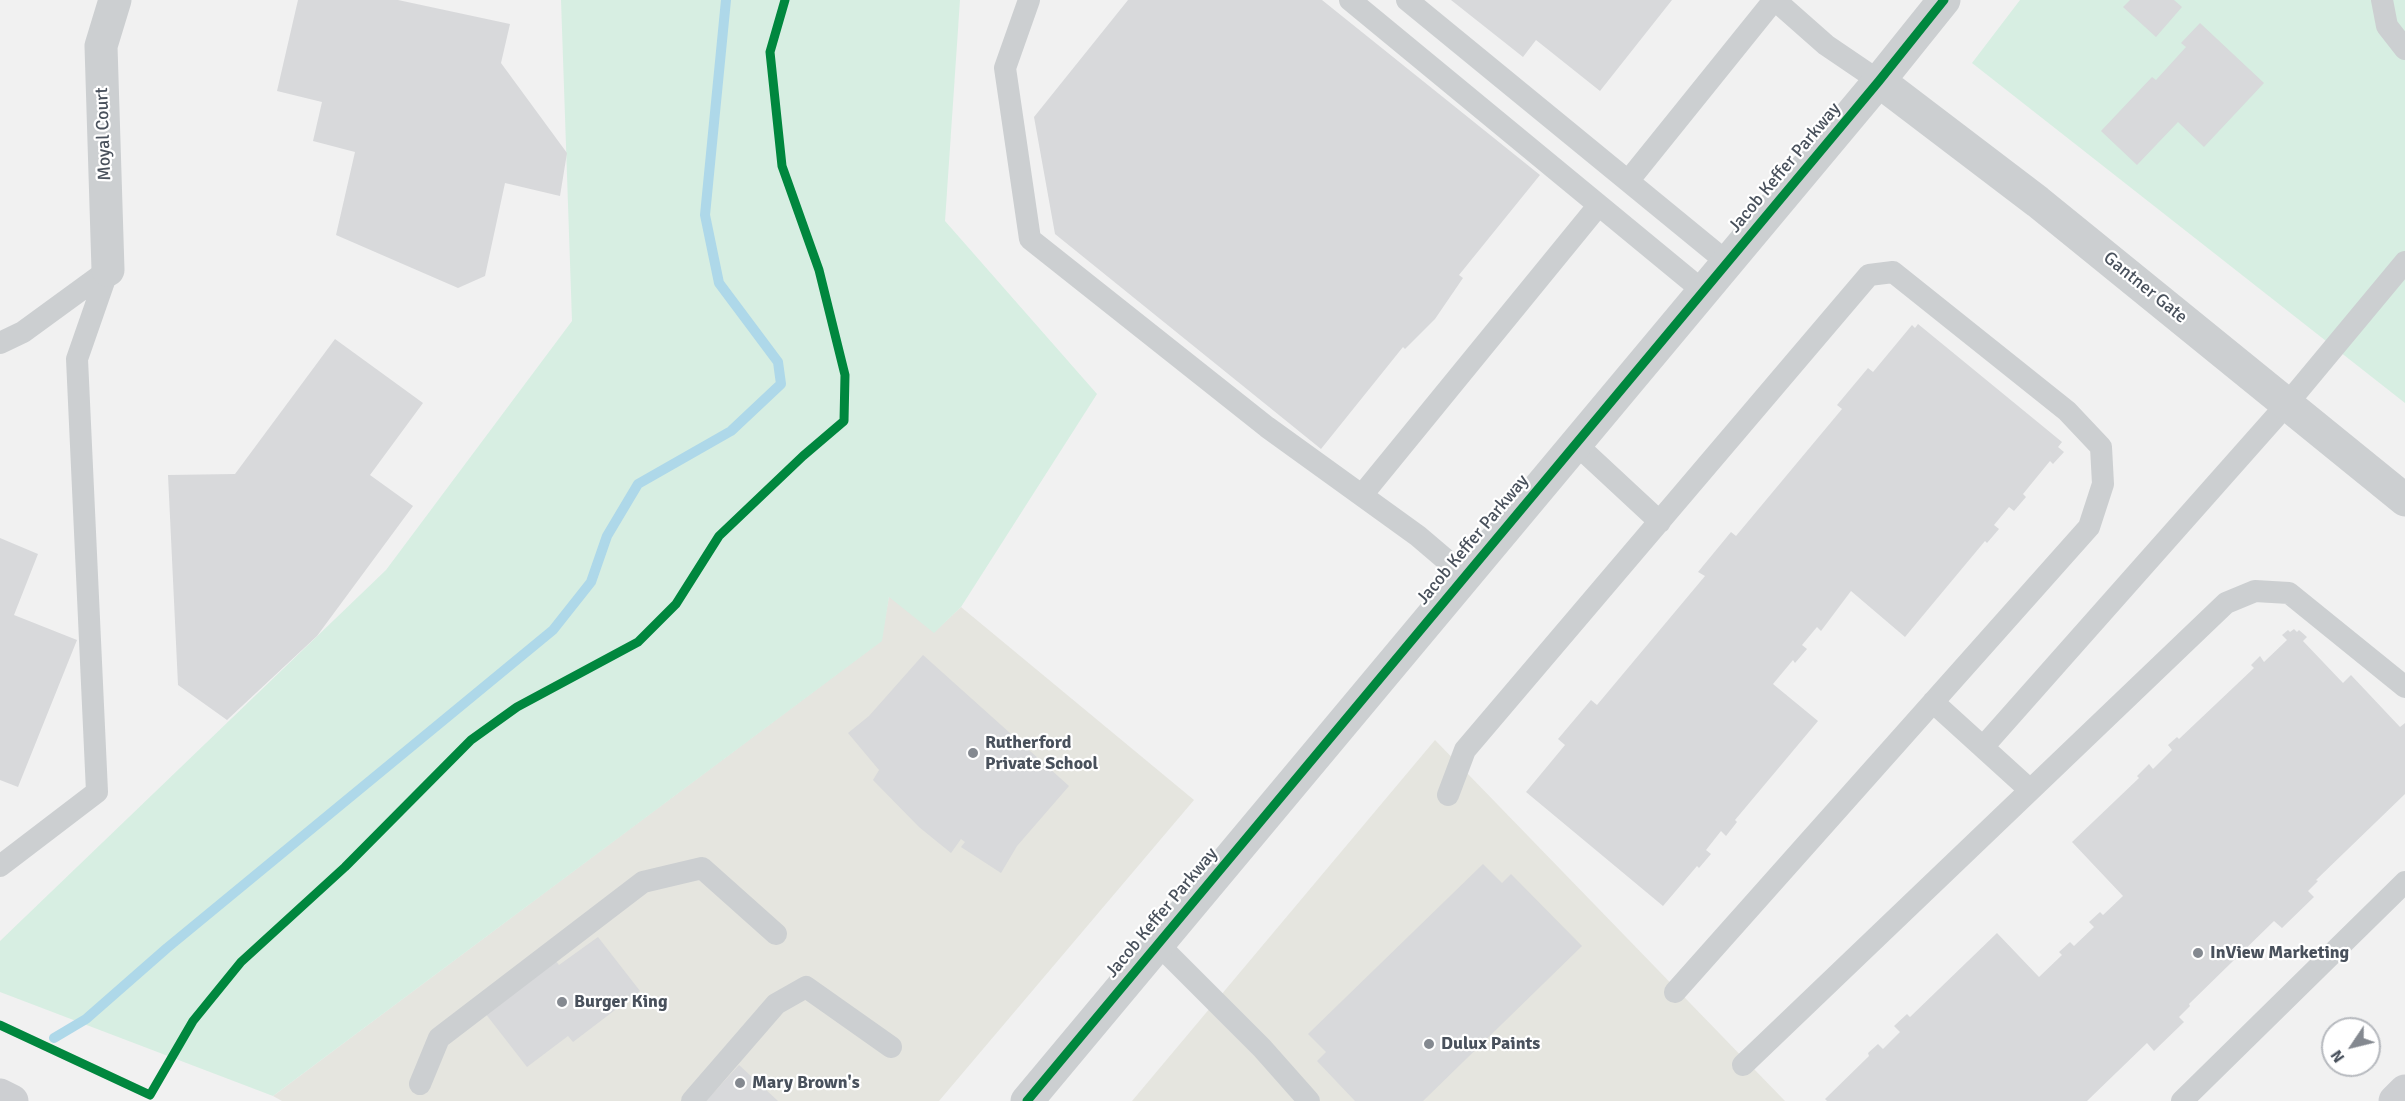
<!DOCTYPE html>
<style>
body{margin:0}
#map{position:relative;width:2405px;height:1101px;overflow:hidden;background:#f1f1f1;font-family:Signika,sans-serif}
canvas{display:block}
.north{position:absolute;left:2321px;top:1017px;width:60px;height:60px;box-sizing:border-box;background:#fff;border:2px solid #b6b9be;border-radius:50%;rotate:235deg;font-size:16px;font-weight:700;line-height:24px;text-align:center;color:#49515c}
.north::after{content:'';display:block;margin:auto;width:21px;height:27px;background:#848990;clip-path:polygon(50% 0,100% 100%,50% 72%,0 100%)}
</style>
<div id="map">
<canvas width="2405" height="1101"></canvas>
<div class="north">N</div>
</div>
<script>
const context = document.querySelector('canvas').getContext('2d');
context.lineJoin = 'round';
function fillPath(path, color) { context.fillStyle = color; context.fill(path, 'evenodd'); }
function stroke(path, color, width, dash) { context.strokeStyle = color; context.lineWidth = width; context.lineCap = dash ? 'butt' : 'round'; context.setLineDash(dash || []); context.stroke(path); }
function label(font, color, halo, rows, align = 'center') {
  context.font = font + ' Signika,sans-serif'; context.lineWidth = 4.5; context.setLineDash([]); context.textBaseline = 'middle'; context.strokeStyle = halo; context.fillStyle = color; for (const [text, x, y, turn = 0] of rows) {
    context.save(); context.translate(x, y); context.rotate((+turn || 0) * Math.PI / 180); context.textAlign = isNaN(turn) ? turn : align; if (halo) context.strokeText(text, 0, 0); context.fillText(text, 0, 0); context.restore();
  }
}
fillPath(new Path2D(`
 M 889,596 L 934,632 L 961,607 L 1194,800 L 939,1101 L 282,1101 L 273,1096 L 881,641 Z
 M 1435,740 L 1785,1101 L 1132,1101 Z`), '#e5e5df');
fillPath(new Path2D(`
 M 561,0 L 960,0 L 945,221 L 1097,394 L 961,607 L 934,633 L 889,597 L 882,641 L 273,1096 L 0,992 L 0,941 L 386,570 L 572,321 Z
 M 2020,0 L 2405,0 L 2405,403 L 1972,63 Z`), '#d7eee2');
stroke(new Path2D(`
 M 54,1038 L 86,1019 L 167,948 L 553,630 L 591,582 L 607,536 L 638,484 L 731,431 L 781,384 L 778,362 L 719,283 L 705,215 L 726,0`), '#aed8e9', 10);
fillPath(new Path2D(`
 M 298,0 L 398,0 L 510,24 L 501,63 L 567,153 L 560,196 L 505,183 L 485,276 L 458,288 L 336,235 L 355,152 L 313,141 L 322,102 L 277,91 Z
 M 1128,0 L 1322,0 L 1540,175 L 1459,275 L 1463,278 L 1435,319 L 1405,349 L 1403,347 L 1321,449 L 1055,234 L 1034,117 Z
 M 1451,0 L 1672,0 L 1600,91 L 1536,40 L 1523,57 Z
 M 2130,0 L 2174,0 L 2182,7 L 2156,37 L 2123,7 Z
 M 2200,23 L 2264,83 L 2204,147 L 2178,122 L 2137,165 L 2101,131 L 2152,77 L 2156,80 L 2186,47 L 2181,43 Z
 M 1918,324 L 2062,442 L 2058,447 L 2064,452 L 2053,464 L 2050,461 L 2023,494 L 2026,497 L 2014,511 L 2009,507 L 1994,525 L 1999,529 L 1987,543 L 1985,541 L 1905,637 L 1851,591 L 1821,631 L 1817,627 L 1802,645 L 1807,649 L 1795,663 L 1793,660 L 1773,684 L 1818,721 L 1735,820 L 1737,822 L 1726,836 L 1721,831 L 1706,850 L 1711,854 L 1699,868 L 1697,866 L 1663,906 L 1526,792 L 1565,745 L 1558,739 L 1591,700 L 1597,705 L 1705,576 L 1698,572 L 1731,532 L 1736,536 L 1842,409 L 1837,405 L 1868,368 L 1873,372 L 1912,325 L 1915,328 Z
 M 335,339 L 423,403 L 370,475 L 413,506 L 317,636 L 227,720 L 178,685 L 168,475 L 235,474 Z
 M 0,538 L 38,554 L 14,615 L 77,640 L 18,787 L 0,780 Z
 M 2294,629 L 2297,632 L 2299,630 L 2307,637 L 2303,641 L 2343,683 L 2351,675 L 2400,727 L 2405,723 L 2405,794 L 2316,880 L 2318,881 L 2308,891 L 2314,897 L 2282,928 L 2274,921 L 2189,1004 L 2190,1006 L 2179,1017 L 2184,1022 L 2154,1051 L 2147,1043 L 2087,1101 L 1827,1101 L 1825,1099 L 1869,1056 L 1868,1053 L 1878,1044 L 1883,1049 L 1900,1032 L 1894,1026 L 1907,1014 L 1910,1017 L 1997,933 L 2039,977 L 2062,955 L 2059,952 L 2070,942 L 2074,946 L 2094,927 L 2089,922 L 2100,912 L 2103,915 L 2123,896 L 2072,842 L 2139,778 L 2137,776 L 2149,764 L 2153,769 L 2172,750 L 2168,745 L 2177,737 L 2179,739 L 2254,668 L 2251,665 L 2260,656 L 2264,662 L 2287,640 L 2282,635 L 2288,630 L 2290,632 Z
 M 923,655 L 1069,786 L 1017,846 L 1001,873 L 961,847 L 965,842 L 961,839 L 951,853 L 919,827 L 873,780 L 879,770 L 848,733 L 869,716 Z
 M 1483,864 L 1502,883 L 1511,874 L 1582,946 L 1423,1101 L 1355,1101 L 1317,1061 L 1326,1052 L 1308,1034 Z
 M 598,937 L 640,991 L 573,1042 L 568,1036 L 527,1067 L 485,1013 L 555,960 L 559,965 Z
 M 739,1065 L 778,1101 L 706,1101 Z`), '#d8d9db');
stroke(new Path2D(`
 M 1029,0 L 1005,68 L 1030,239 L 1267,427 L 1418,536 L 1465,576
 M 1350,0 L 1703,291
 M 1407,0 L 1728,263
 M 1775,0 L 1826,45 L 1879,81
 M 2382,0 L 2387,26 L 2405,49
 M 1629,180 L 1774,0
 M 0,343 L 23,332 L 108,270
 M 1576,444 L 1660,522
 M 1362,495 L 1598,206
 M 1933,702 L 2030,790
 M 1983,747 L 2287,404 L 2405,262
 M 1448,795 L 1465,750 L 1869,275 L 1893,272 L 2067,411 L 2101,447 L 2103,484 L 2089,527 L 1675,992
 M 0,866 L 97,792 L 77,359 L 108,270
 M 1158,944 L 1262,1048 L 1309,1101
 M 1743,1065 L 2226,603 L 2255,591 L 2289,593 L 2405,687
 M 420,1084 L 439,1038 L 643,882 L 702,868 L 776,934
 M 692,1101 L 776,1004 L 806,987 L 891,1047
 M 2182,1101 L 2405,882`), '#cccfd1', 22);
stroke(new Path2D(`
 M 1879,81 L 2038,202 L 2405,500
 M 108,270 L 101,46 L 115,0
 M 1027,1101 L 1879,81 L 1944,0`), '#cccfd1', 33);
stroke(new Path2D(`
 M 0,1095 L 12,1101
 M 2395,1101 L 2405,1091`), '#cdcfd2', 33);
stroke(new Path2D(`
 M 0,1025 L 150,1095 L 193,1021 L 241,962 L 345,867 L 471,740 L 517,707 L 638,642 L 676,604 L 719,536 L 803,456 L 844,421 L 845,375 L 819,270 L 782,166 L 770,52 L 785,0
 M 1027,1101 L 1879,81 L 1944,0`), '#00873e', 9);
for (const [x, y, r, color] of [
 [973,753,6,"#848990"],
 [2198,953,6,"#848990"],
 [562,1002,6,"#848990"],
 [1429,1044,6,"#848990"],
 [740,1083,6,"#848990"]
]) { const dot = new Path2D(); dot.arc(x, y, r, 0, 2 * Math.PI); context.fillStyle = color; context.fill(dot); stroke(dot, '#fff', 2); }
label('18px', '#49515c', '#fff', [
 ["Moyal Court",104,134,-92],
 ["Jacob Keffer Parkway",1785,168,-50],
 ["Gantner Gate",2145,288,39],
 ["Jacob Keffer Parkway",1473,540,-50],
 ["Jacob Keffer Parkway",1162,913,-50]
]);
label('bold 18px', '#49515c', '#fff', [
 ["Rutherford",985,743],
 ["Private School",985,764],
 ["InView Marketing",2210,953],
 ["Burger King",574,1002],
 ["Dulux Paints",1441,1044],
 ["Mary Brown's",752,1083]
], 'left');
</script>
